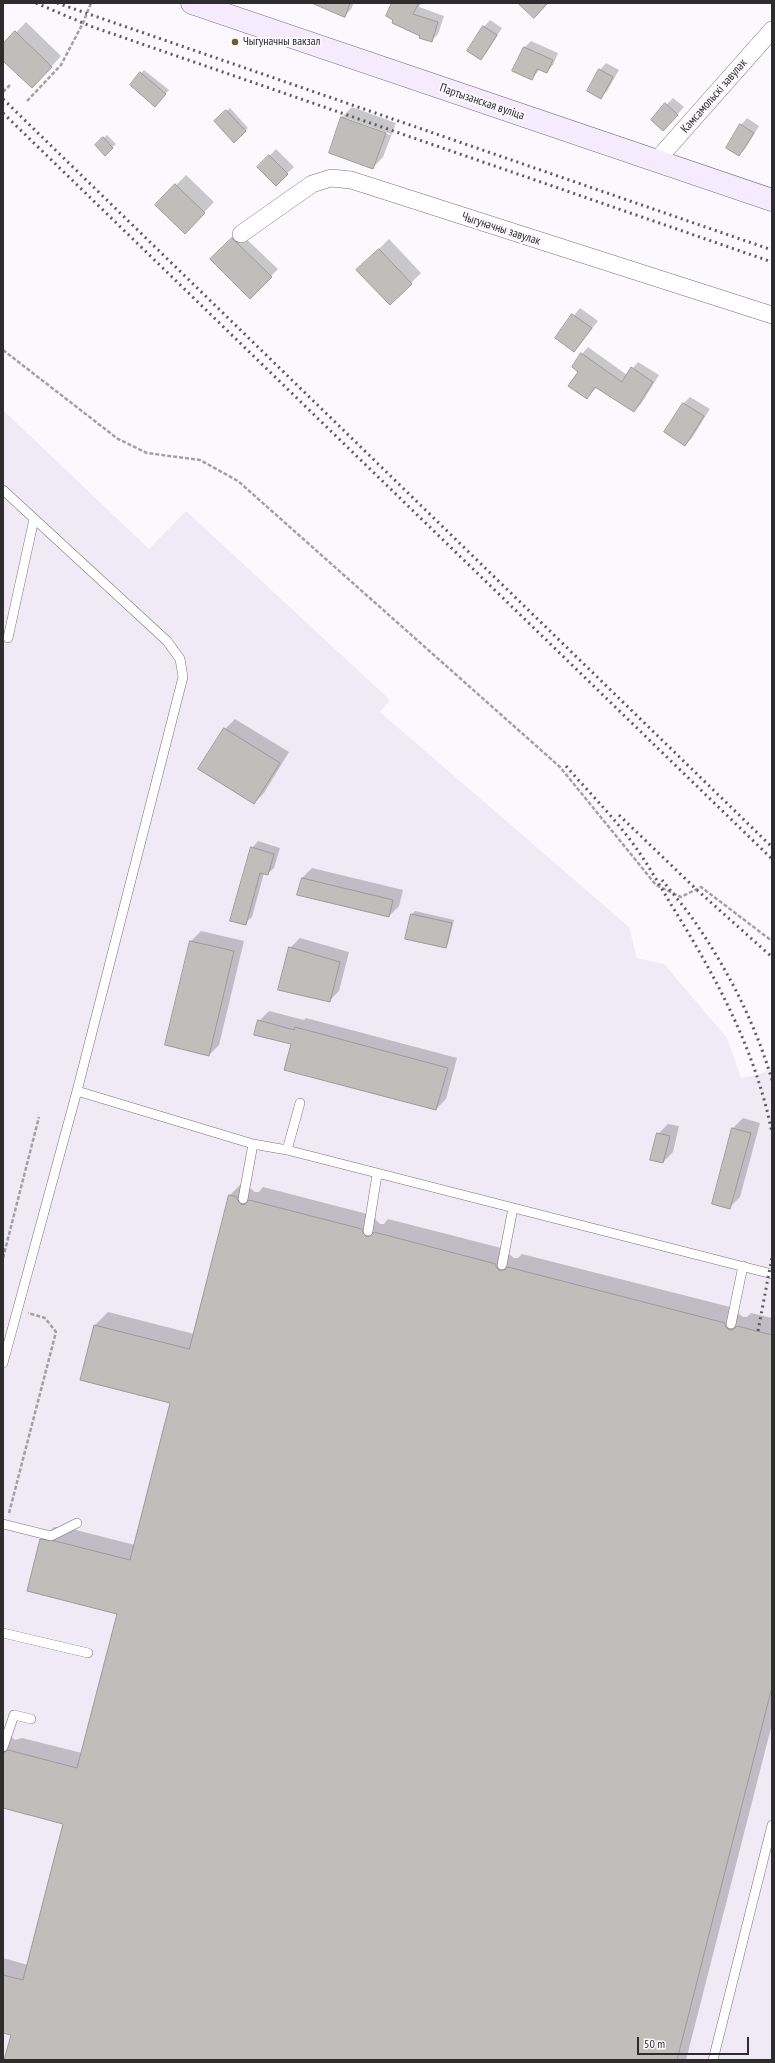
<!DOCTYPE html>
<meta charset="utf-8">
<style>
body{margin:0}
#map{position:relative;width:775px;height:2063px;overflow:hidden;background:#fbf9fd;font-family:"PT Sans Narrow",sans-serif}
canvas{display:block}
.frame{position:absolute;inset:0;border:4px solid #2d2d2e;pointer-events:none}
.scale{position:absolute;left:637px;top:2037px;width:112px;height:18px;box-sizing:border-box;border:2px solid #2d2d2e;border-top:0;padding-left:5px;font-size:12px;line-height:14px;white-space:nowrap;color:#2d2d2e;-webkit-text-stroke:3px #fbf9fd;paint-order:stroke}
</style>
<div id="map">
<canvas width="775" height="2063"></canvas>
<div class="frame"></div>
<div class="scale">50 m</div>
</div>
<script>
const context = document.querySelector('canvas').getContext('2d');
context.lineJoin = 'round';
function fillPath(path, color) { context.fillStyle = color; context.fill(path, 'evenodd'); }
function stroke(path, color, width, dash) { context.strokeStyle = color; context.lineWidth = width; context.lineCap = dash ? 'butt' : 'round'; context.setLineDash(dash || []); context.stroke(path); }
function label(font, color, halo, rows, align = 'center') {
  context.font = font + ' "PT Sans Narrow",sans-serif'; context.lineWidth = 4; context.setLineDash([]); context.textBaseline = 'middle'; context.strokeStyle = halo; context.fillStyle = color; for (const [text, x, y, turn = 0] of rows) {
    context.save(); context.translate(x, y); context.rotate((+turn || 0) * Math.PI / 180); context.textAlign = isNaN(turn) ? turn : align; if (halo) context.strokeText(text, 0, 0); context.fillText(text, 0, 0); context.restore();
  }
}
fillPath(new Path2D(`
 M 3,410 L 149,549 L 186,511 L 390,700 L 380,712 L 629,927 L 637,958 L 664,964 L 727,1038 L 741,1078 L 756,1075 L 772,1069 L 772,2060 L 3,2060 Z`), '#f0eaf6');
fillPath(new Path2D(`
 M 326,3 L 354,3 L 351,9 L 345,16 Z
 M 393,3 L 421,3 L 419,7 L 444,16 L 438,34 L 431,41 L 421,35 Z
 M 490,20 L 502,28 L 487,52 L 481,58 L 484,27 Z
 M 26,22 L 61,56 L 42,77 L 3,59 L 3,46 Z
 M 531,41 L 558,53 L 553,65 L 546,72 L 540,69 L 532,79 L 514,71 L 525,47 Z
 M 606,63 L 619,70 L 607,91 L 601,97 L 600,70 Z
 M 144,70 L 169,90 L 158,102 L 131,85 Z
 M 673,98 L 684,107 L 670,123 L 652,120 Z
 M 352,107 L 396,123 L 383,157 L 373,168 L 330,152 L 342,117 ZM 346,118 L 391,134 L 390,135 L 346,120 Z
 M 230,108 L 248,128 L 234,141 L 216,121 Z
 M 747,118 L 759,126 L 745,149 L 739,155 L 741,125 Z
 M 107,135 L 116,144 L 105,154 L 96,145 Z
 M 276,149 L 294,167 L 276,184 L 259,167 Z
 M 186,175 L 214,202 L 195,222 L 157,205 Z
 M 239,232 L 278,269 L 250,298 L 212,259 Z
 M 389,239 L 421,273 L 390,304 L 368,260 Z
 M 580,308 L 598,321 L 574,351 L 556,338 Z
 M 588,347 L 627,375 L 638,362 L 659,375 L 641,404 L 634,411 L 597,387 L 587,398 L 580,371 L 582,354 Z
 M 690,397 L 710,409 L 692,438 L 685,445 L 665,432 L 684,403 Z
 M 235,719 L 289,752 L 264,793 L 254,803 L 225,729 Z
 M 258,841 L 280,848 L 274,868 L 267,874 L 264,873 L 252,917 L 245,923 L 252,848 Z
 M 312,868 L 403,890 L 399,906 L 389,916 L 302,878 Z
 M 415,911 L 454,920 L 448,944 L 445,947 L 406,938 L 412,914 Z
 M 201,931 L 244,941 L 219,1045 L 209,1055 L 166,1045 L 191,941 Z
 M 300,938 L 349,952 L 339,991 L 329,1001 L 290,948 Z
 M 269,1011 L 304,1020 L 306,1018 L 457,1058 L 446,1099 L 436,1109 L 292,1044 L 259,1021 Z
 M 743,1118 L 760,1123 L 740,1197 L 730,1207 L 713,1203 L 733,1128 Z
 M 668,1124 L 679,1126 L 673,1152 L 663,1162 L 658,1134 Z
 M 243,1182 L 250,1184 L 250,1188 L 255,1192 L 259,1192 L 263,1187 L 375,1216 L 376,1220 L 380,1224 L 384,1224 L 388,1219 L 509,1250 L 509,1254 L 514,1258 L 518,1258 L 522,1254 L 738,1309 L 738,1313 L 743,1317 L 747,1317 L 751,1313 L 772,1318 L 772,1724 L 686,2060 L 6,2060 L 12,2034 L 3,2032 L 3,1958 L 28,1965 L 64,1823 L 3,1807 L 3,1733 L 10,1735 L 15,1740 L 22,1738 L 82,1753 L 118,1614 L 41,1540 L 54,1527 L 68,1528 L 135,1545 L 171,1402 L 81,1379 L 95,1325 L 108,1312 L 194,1334 L 230,1195 Z`), '#0003');
const building = new Path2D(`
 M 312,3 L 350,3 L 345,17 Z
 M 392,3 L 419,3 L 413,14 L 438,22 L 432,42 L 419,38 L 420,36 L 392,23 L 393,20 L 386,16 Z
 M 518,3 L 548,3 L 534,18 Z
 M 483,26 L 497,35 L 481,60 L 467,51 Z
 M 15,31 L 52,67 L 32,88 L 3,61 L 3,44 Z
 M 524,47 L 553,60 L 547,73 L 537,69 L 532,80 L 512,71 Z
 M 599,69 L 613,77 L 601,99 L 587,91 Z
 M 140,72 L 166,94 L 155,107 L 130,85 Z
 M 665,103 L 678,115 L 663,131 L 651,120 Z
 M 226,110 L 246,131 L 234,143 L 214,121 Z
 M 341,117 L 386,133 L 373,169 L 329,153 Z
 M 740,124 L 754,133 L 739,156 L 726,148 Z
 M 103,137 L 113,148 L 105,156 L 95,145 Z
 M 269,155 L 288,174 L 276,186 L 257,167 Z
 M 175,184 L 205,213 L 185,234 L 155,205 Z
 M 232,238 L 272,277 L 250,299 L 210,259 Z
 M 379,249 L 412,284 L 390,305 L 356,270 Z
 M 572,314 L 592,328 L 574,352 L 555,338 Z
 M 581,353 L 622,382 L 631,367 L 653,382 L 634,412 L 595,387 L 587,399 L 568,386 L 578,372 L 572,367 Z
 M 683,403 L 704,416 L 685,446 L 664,432 Z
 M 224,728 L 280,763 L 254,804 L 198,769 Z
 M 251,847 L 274,854 L 268,875 L 260,873 L 246,925 L 230,921 Z
 M 302,878 L 393,900 L 389,917 L 297,895 Z
 M 411,914 L 452,923 L 446,948 L 405,939 Z
 M 190,941 L 234,951 L 209,1056 L 165,1045 Z
 M 289,947 L 340,962 L 330,1002 L 278,990 Z
 M 258,1020 L 294,1030 L 295,1027 L 448,1068 L 436,1110 L 284,1070 L 291,1044 L 254,1035 Z
 M 732,1128 L 751,1133 L 730,1209 L 712,1204 Z
 M 657,1133 L 670,1136 L 663,1163 L 650,1160 Z
 M 229,1195 L 237,1197 L 238,1201 L 242,1205 L 245,1204 L 249,1200 L 362,1229 L 363,1233 L 367,1237 L 370,1236 L 374,1232 L 496,1264 L 496,1267 L 500,1271 L 504,1270 L 508,1267 L 725,1323 L 725,1326 L 729,1330 L 733,1330 L 737,1326 L 772,1335 L 772,1687 L 677,2060 L 4,2060 L 11,2035 L 3,2033 L 3,1975 L 23,1980 L 63,1824 L 3,1808 L 3,1753 L 8,1750 L 77,1768 L 117,1614 L 27,1591 L 40,1539 L 55,1541 L 130,1560 L 170,1403 L 80,1380 L 94,1325 L 189,1349 Z`);
fillPath(building, '#c0beba');
stroke(building, '#9d9b97', 1);
const lane = new Path2D(`
 M 3,490 L 167,641 L 180,659 L 183,677 L 77,1091 L 3,1363
 M 8,638 L 34,519
 M 77,1091 L 253,1144 L 287,1150 L 772,1274
 M 287,1150 L 300,1103
 M 243,1199 L 253,1144
 M 368,1231 L 377,1175
 M 502,1265 L 513,1208
 M 731,1324 L 743,1266
 M 3,1524 L 51,1536 L 77,1523
 M 3,1633 L 88,1653
 M 3,1747 L 14,1715 L 31,1719
 M 713,2060 L 772,1825`);
const street = new Path2D(`
 M 656,161 L 772,30
 M 241,234 L 312,184 L 331,178 L 351,180 L 772,315`);
const secondary = new Path2D(`
 M 192,3 L 772,200`);
stroke(lane, '#767478', 10);
stroke(street, '#767478', 18);
stroke(secondary, '#767478', 23);
stroke(new Path2D(`
 M 3,92 L 10,85
 M 27,101 L 61,65 L 83,23 L 91,3
 M 3,350 L 118,439 L 147,453 L 200,460 L 238,481 L 560,767 L 656,885 L 681,897 L 701,887 L 772,941
 M 3,1258 L 39,1117
 M 9,1513 L 56,1332 L 45,1318 L 28,1313`), '#a1a0a3', 2.5, [4, 2]);
stroke(lane, '#fff', 9);
stroke(street, '#fff', 17);
stroke(secondary, '#f6ebfe', 22);
stroke(new Path2D(`
 M 36,3 L 90,26 L 772,262
 M 57,3 L 772,250
 M 3,99 L 772,847
 M 3,113 L 772,859
 M 566,766 C 585,788 606,809 624,832 C 643,855 657,881 672,906 C 716,977 756,1051 772,1133
 M 619,815 L 697,890 L 772,957
 M 662,880 C 674,895 688,911 699,928 C 730,974 756,1026 772,1080
 M 758,1331 L 772,1257`), '#5c5b5d', 3, [2, 4]);
for (const [x, y, r, color] of [
 [235,42,4,"#6f5c2a"]
]) { const dot = new Path2D(); dot.arc(x, y, r, 0, 2 * Math.PI); context.fillStyle = color; context.fill(dot); stroke(dot, '#fbf9fd', 1.5); }
label('12px', '#2d2d2e', '#fbf9fd', [
 ["Чыгуначны вакзал",243,42]
], 'left');
label('12px', '#2d2d2e', '#fbf9fd', [
 ["Камсамольскі завулак",714,96,-49],
 ["Партызанская вуліца",482,102,19],
 ["Чыгуначны завулак",501,229,18]
]);
</script>
